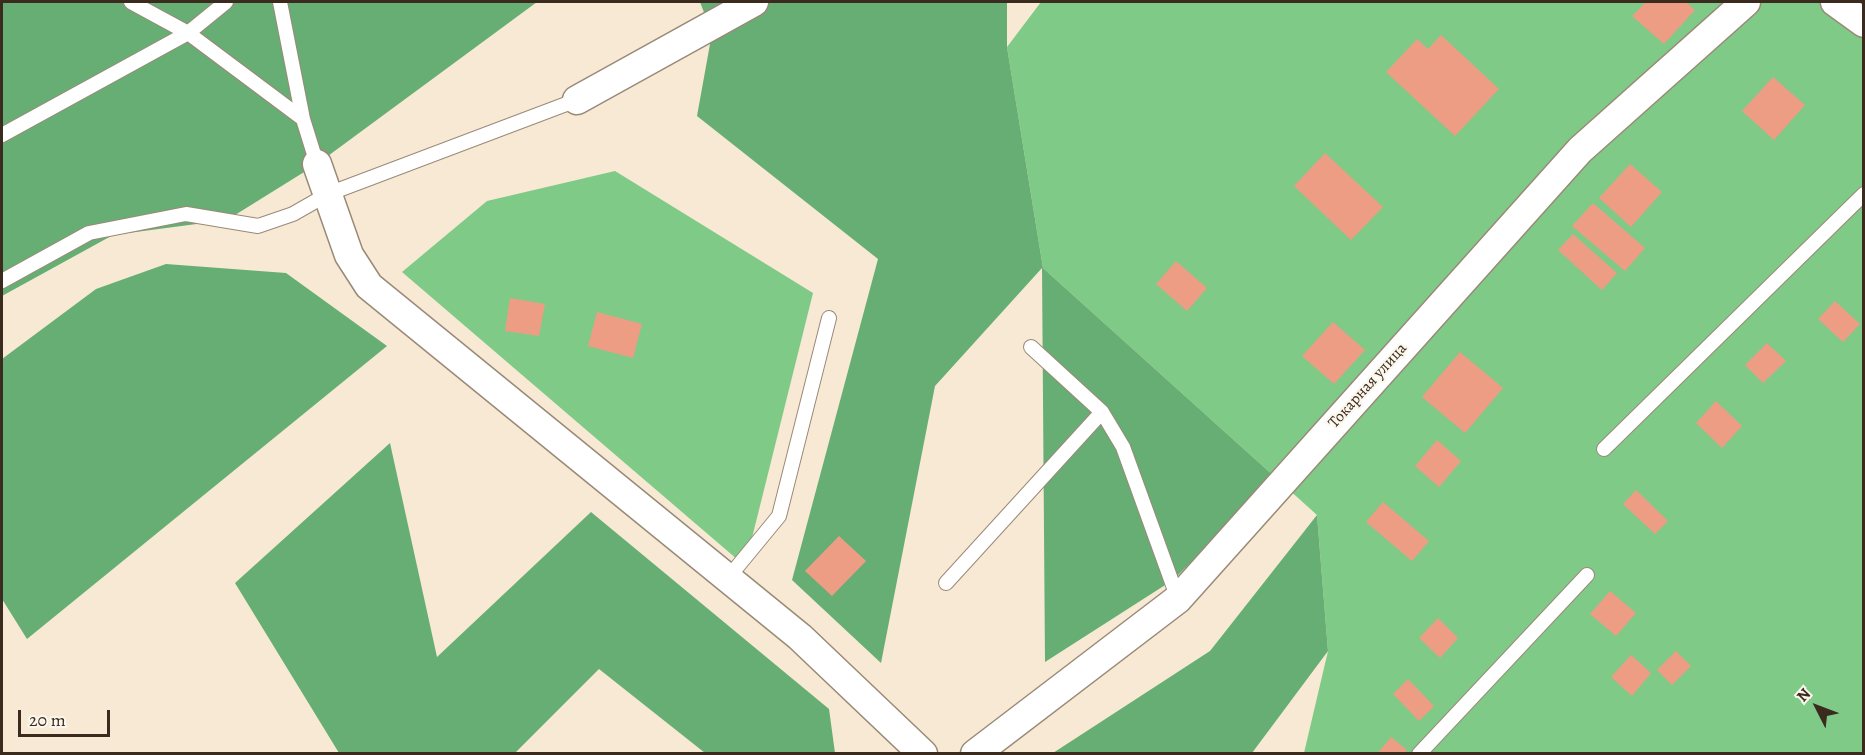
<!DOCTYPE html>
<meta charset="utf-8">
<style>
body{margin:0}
#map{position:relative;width:1865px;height:755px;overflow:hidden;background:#f7e9d3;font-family:Alegreya,serif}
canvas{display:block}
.frame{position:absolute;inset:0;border:3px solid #3b2a1e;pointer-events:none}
.north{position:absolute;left:1787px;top:677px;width:60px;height:60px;-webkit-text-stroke:4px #fbf7ec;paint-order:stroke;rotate:312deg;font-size:16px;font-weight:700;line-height:24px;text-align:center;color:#3b2a1e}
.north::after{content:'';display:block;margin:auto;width:21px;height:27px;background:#3b2a1e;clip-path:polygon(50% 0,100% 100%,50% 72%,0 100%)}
.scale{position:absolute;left:18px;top:710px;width:92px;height:27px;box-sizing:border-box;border:3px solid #3b2a1e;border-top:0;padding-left:8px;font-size:18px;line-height:21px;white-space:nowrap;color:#3b2a1e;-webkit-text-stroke:4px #fbf7ec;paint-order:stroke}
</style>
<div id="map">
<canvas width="1865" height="755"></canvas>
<div class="frame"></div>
<div class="north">N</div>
<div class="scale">20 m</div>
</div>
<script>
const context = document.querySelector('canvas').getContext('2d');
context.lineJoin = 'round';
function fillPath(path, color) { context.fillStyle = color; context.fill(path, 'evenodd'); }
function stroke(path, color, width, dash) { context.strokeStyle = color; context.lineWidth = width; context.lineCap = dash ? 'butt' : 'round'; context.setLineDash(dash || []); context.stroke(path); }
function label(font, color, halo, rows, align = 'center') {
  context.font = font + ' Alegreya,serif'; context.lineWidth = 4.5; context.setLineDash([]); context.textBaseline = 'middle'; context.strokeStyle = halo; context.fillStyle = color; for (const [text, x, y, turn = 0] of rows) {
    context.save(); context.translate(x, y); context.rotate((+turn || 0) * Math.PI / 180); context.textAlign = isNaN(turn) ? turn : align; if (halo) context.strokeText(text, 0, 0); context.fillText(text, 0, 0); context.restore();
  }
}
fillPath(new Path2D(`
 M 1041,2 L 1863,2 L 1863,753 L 1304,753 L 1328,651 L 1317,515 L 1043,268 L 1007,47 Z
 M 615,171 L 813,293 L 745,566 L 402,272 L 487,201 Z`), '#7fca87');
fillPath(new Path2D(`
 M 2,2 L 537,2 L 317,164 L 227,220 L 113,235 L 2,296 Z
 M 700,2 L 1007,2 L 1007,47 L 1043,268 L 1276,478 L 1173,580 L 1045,662 L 1042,268 L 935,386 L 881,663 L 792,580 L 878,259 L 697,116 L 712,33 Z
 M 166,264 L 286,273 L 387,346 L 27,639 L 2,599 L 2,359 L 96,289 Z
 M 390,443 L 437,657 L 591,512 L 829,709 L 835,753 L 705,753 L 599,669 L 515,753 L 339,753 L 235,583 Z
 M 1317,515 L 1328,651 L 1252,753 L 1053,753 L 1210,651 Z`), '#67ae74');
fillPath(new Path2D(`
 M 1646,2 L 1686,2 L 1695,10 L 1664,44 L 1632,16 Z
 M 1441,35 L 1499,89 L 1455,136 L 1386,72 L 1417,39 L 1428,49 Z
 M 1773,77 L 1805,105 L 1774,140 L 1742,111 Z
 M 1325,153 L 1383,207 L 1351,240 L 1294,186 Z
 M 1630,164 L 1662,192 L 1631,227 L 1599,198 Z
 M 1593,203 L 1645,248 L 1625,271 L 1572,226 Z
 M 1573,234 L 1617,273 L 1602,290 L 1558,250 Z
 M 1176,261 L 1207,288 L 1187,311 L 1156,284 Z
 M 510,298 L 545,304 L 539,336 L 505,331 Z
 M 1835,301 L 1860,324 L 1843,342 L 1818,319 Z
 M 597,312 L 642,324 L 633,358 L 588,346 Z
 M 1333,322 L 1365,350 L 1334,384 L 1302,356 Z
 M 1767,343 L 1786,361 L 1763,383 L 1745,365 Z
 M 1460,352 L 1503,388 L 1465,433 L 1422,397 Z
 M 1716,401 L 1742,426 L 1722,448 L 1696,423 Z
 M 1437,440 L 1461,461 L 1439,487 L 1415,466 Z
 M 1636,490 L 1668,521 L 1655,534 L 1623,504 Z
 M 1383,502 L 1429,541 L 1412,561 L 1366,522 Z
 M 839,536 L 866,561 L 832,596 L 805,571 Z
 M 1610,591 L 1636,613 L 1616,636 L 1590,614 Z
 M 1438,618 L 1458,638 L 1440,658 L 1419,638 Z
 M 1676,651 L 1691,666 L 1672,685 L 1657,670 Z
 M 1631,655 L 1651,673 L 1632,696 L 1611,677 Z
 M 1408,679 L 1434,706 L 1419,721 L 1393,694 Z
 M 1391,737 L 1407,750 L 1404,754 L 1377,754 Z`), '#ee9d85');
const lane = new Path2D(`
 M 131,2 L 188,33 L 303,119
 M 280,2 L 303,119 L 317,164
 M 2,135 L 188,33 L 226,2
 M 2,281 L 89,233 L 186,214 L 258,226 L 293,214 L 328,194 L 577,100
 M 1031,347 L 1102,412 L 1123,447 L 1178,599
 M 1604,449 L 1864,194
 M 728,578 L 779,516 L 829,318
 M 946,583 L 1102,412
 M 1419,754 L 1587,575`);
const street = new Path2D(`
 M 1835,2 L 1864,23
 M 577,100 L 754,2
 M 317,164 L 349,255 L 369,286 L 800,637 L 923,754
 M 975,754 L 1178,599 L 1580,150 L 1746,2`);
stroke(lane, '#998a78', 16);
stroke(street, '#998a78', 31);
stroke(lane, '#fff', 14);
stroke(street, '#fff', 28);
label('16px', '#3b2a1e', '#fbf7ec', [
 ["Токарная улица",1368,386,-48]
]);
</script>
